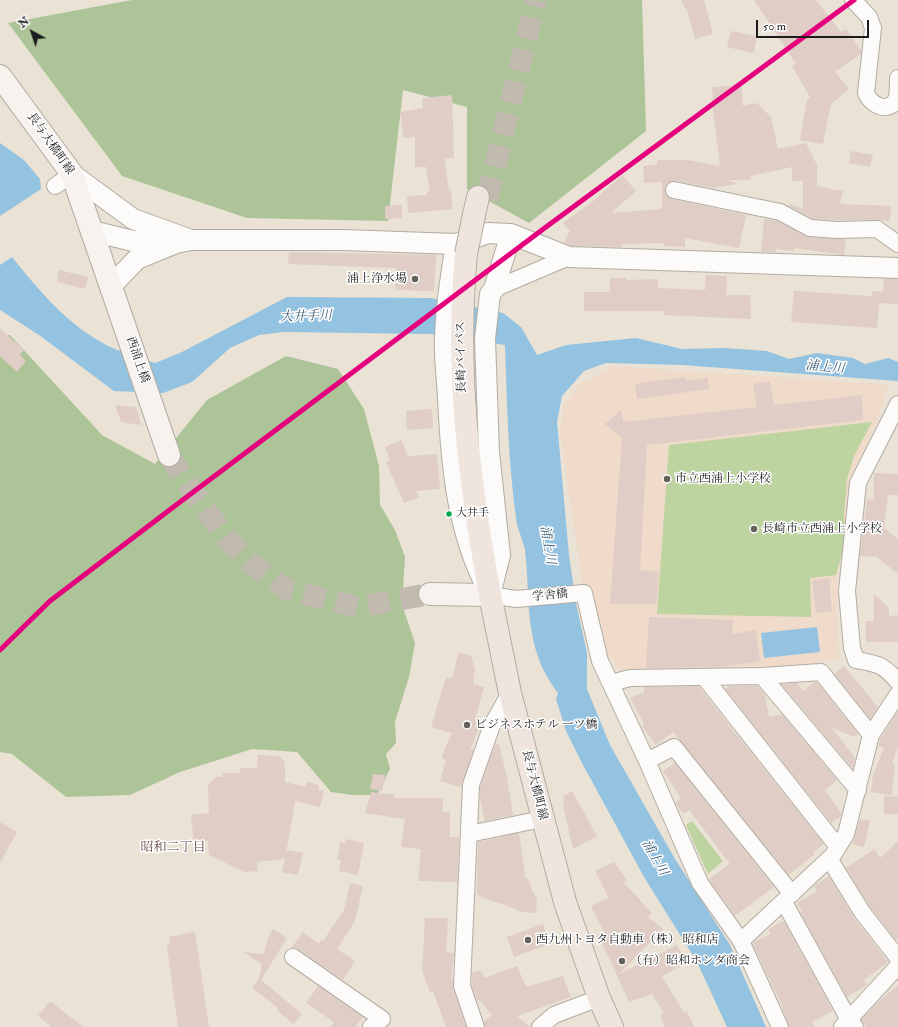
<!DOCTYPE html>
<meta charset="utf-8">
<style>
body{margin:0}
#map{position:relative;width:898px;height:1027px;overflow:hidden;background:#eae2d4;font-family:"IM FELL Double Pica",serif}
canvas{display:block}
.north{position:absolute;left:12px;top:12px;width:40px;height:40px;-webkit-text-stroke:3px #fff;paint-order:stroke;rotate:320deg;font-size:11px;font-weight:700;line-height:16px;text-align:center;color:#1c1c1c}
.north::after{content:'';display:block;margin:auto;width:14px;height:18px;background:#1c1c1c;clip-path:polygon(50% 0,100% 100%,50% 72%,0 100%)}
.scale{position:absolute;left:756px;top:20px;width:113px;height:18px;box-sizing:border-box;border:2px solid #1c1c1c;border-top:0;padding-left:5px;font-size:12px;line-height:14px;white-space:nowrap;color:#1c1c1c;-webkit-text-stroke:3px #fff;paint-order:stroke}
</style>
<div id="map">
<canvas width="898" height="1027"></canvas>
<div class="north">N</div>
<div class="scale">50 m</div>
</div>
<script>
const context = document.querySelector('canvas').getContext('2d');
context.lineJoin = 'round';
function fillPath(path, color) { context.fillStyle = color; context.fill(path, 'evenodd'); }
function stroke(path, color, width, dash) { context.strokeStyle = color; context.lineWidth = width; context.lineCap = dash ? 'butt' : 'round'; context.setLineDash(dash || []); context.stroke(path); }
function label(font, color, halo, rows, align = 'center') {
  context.font = font + ' "IM FELL Double Pica","Noto Serif JP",serif'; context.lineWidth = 3; context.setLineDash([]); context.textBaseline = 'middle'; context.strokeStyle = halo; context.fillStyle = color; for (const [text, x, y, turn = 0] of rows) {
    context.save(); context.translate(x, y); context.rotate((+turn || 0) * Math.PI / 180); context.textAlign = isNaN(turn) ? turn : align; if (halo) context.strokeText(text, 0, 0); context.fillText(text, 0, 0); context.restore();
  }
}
fillPath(new Path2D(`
 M 611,366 L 888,384 L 878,419 L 854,474 L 837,581 L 839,659 L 770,672 L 619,672 L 603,643 L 584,593 L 560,434 L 563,406 L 578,386 Z`), '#f0daca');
fillPath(new Path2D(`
 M 872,422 L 854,456 L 847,479 L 844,514 L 845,544 L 836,575 L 810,578 L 811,617 L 657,614 L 669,445 Z
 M 692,821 L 723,861 L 708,874 L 686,825 Z`), '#bdd3a0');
fillPath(new Path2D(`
 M 132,0 L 642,0 L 646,131 L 529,223 L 467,189 L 467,107 L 403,90 L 388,221 L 247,218 L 122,176 L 8,23 Z
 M 0,335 L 10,335 L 102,435 L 155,464 L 207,400 L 286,356 L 338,369 L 364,409 L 379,466 L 380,505 L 395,530 L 405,557 L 402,605 L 415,643 L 409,677 L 395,722 L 396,743 L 386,754 L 390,769 L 377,795 L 353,795 L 331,792 L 297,752 L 252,749 L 180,772 L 130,795 L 66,797 L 12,754 L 0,752 Z`), '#acc498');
fillPath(new Path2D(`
 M 0,143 L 24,160 L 40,179 L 41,189 L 0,216 Z
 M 12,257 C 40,292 73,331 115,349 C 128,354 142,358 155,363 L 180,353 L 287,297 L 431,298 L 503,313 L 521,327 L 537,355 L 566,345 L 636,338 L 682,349 L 725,348 L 767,351 L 789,359 L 817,353 L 853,358 L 865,364 L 888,358 L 898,362 L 898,381 L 682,365 L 606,363 L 584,371 L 562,396 L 557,422 L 569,555 L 576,603 L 587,653 L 587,689 L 610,745 L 675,859 L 730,945 L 766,1027 L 727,1027 L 697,962 L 644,877 L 582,763 L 566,731 L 556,699 L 558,693 C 523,648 531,603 525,550 C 523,539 517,529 516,518 C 508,461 507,402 505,345 L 429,334 L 284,332 L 259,335 L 230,348 L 192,382 L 163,393 L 114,391 L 39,335 L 0,310 L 0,265 Z
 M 817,627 L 820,652 L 764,658 L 761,633 Z`), '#94c2e1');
fillPath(new Path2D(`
 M 681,0 L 704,0 L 713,34 L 695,39 L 688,13 Z
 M 754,0 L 816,0 L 841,32 L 846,29 L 861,50 L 861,54 L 835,72 L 849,89 L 831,104 L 823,144 L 800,140 L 807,100 L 810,97 L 792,66 L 796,64 Z
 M 731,31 L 757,36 L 754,53 L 727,47 Z
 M 741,85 L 743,106 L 757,103 L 771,117 L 778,149 L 806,143 L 817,165 L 817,186 L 828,188 L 830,191 L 830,189 L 843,191 L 840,204 L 891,206 L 890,221 L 877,220 L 837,220 L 813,219 L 789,206 L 790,204 L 803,209 L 803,181 L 792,181 L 792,167 L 750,176 L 751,180 L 727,180 L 737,184 L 713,188 L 676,181 L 667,184 L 665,193 L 672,199 L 746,215 L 739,248 L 685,238 L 685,247 L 664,246 L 664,243 L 622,244 L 622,247 L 571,246 L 564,242 L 570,231 L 563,223 L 593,201 L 622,175 L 636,191 L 611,213 L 662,209 L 662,182 L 644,183 L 643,166 L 657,165 L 657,160 L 687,160 L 720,166 L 712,100 L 713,99 L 712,87 Z
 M 452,95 L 454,158 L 444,158 L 449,190 L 451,190 L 452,209 L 408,213 L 407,196 L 427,195 L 427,192 L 430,191 L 426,167 L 415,167 L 415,137 L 404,138 L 400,112 L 423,108 L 422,98 Z
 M 851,151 L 873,155 L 870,167 L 849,163 Z
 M 402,205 L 402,218 L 385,219 L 385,206 Z
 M 764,219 L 777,221 L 809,237 L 846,239 L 844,255 L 794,248 L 794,251 L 776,249 L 776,252 L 761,252 Z
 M 289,252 L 436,255 L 434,291 L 395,290 L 396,268 L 288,264 Z
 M 59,270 L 88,277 L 85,289 L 57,282 Z
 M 706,275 L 727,276 L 726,295 L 750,295 L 751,319 L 663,315 L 664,311 L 584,311 L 584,292 L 610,292 L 610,278 L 626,278 L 626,280 L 658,279 L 658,288 L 705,290 Z
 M 884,279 L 898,279 L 898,304 L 879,303 L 877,328 L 791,322 L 794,291 L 872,296 L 872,291 L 883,292 Z
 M 0,328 L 24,350 L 20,355 L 26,361 L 17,372 L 0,356 Z
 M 685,377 L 686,381 L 708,378 L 709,389 L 637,399 L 635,384 Z
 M 770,381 L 774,405 L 862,395 L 863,420 L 647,445 L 640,570 L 659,572 L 656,604 L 610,604 L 622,438 L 605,424 L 621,410 L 623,422 L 757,407 L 753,384 Z
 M 115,405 L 136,407 L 141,425 L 121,422 Z
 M 432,409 L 433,428 L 407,430 L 406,411 Z
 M 401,440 L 408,456 L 437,454 L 440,489 L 416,491 L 419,497 L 404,503 L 386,462 L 390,460 L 385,447 Z
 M 874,473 L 898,474 L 898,495 L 888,495 L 884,528 L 898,539 L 898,574 L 877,557 L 860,556 L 867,499 L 874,500 Z
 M 829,578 L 832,611 L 816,613 L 812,580 Z
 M 874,594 L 889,608 L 889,616 L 898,615 L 898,642 L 866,642 L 866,621 L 874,621 Z
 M 649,617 L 733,620 L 732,634 L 756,630 L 760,661 L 720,667 L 646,668 Z
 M 459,652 L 471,656 L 475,670 L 473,684 L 484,687 L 475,719 L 482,721 L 470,750 L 474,749 L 461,787 L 440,781 L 446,760 L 441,758 L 452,733 L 431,727 L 446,677 L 452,678 Z
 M 844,666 L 878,707 L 870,719 L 834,674 Z
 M 814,682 L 817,682 L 858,734 L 855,737 L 832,728 L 855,758 L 853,769 L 781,684 L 797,683 L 803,691 Z
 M 698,686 L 824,844 L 813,852 L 815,854 L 789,875 L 673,732 L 656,745 L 642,726 L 644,724 L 630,698 L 644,692 L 644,687 Z
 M 729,686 L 758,686 L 765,695 L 769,717 L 782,714 L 837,780 L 825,790 L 841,813 L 841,816 L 831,823 L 725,689 Z
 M 898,711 L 898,747 L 892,763 L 895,764 L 892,795 L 871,792 L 873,775 L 884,748 L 878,746 L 880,740 Z
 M 499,744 L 507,778 L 513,815 L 485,821 L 480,799 L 480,787 L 495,745 Z
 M 258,755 L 279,756 L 285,762 L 285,782 L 306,787 L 307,782 L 319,785 L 318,790 L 324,791 L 320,807 L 295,801 L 286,853 L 286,850 L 303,853 L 298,875 L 282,872 L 285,859 L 257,862 L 258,871 L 244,872 L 209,855 L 208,841 L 194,843 L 191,815 L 209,813 L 208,785 L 216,777 L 223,777 L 223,773 L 240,773 L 240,768 L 257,768 Z
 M 675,763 L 774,887 L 735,916 L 709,879 L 730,864 L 689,810 L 684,814 L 675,803 L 681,798 L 663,771 Z
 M 373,774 L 385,775 L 382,791 L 370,789 Z
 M 572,791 L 597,836 L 573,849 L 563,805 L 564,796 Z
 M 371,792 L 395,795 L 394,798 L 443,798 L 443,812 L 450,811 L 450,837 L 459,837 L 459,839 L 457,882 L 418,881 L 421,849 L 401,847 L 405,819 L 365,813 Z
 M 884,796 L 898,797 L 898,814 L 884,814 Z
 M 860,819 L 870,821 L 864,847 L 852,844 Z
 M 0,822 L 17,832 L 0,863 Z
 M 519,833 L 525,877 L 529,879 L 531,888 L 537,899 L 536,913 L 516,911 L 516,909 L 484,898 L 477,894 L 478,842 Z
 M 346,839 L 364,843 L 358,875 L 339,871 L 341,860 L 337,859 L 340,842 L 345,843 Z
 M 898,841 L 898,938 L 896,940 L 870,907 L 846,868 L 874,849 L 880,858 Z
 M 614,862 L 627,880 L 624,883 L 652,913 L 648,917 L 663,929 L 619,974 L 677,945 L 687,963 L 662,976 L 684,1013 L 687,1011 L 694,1027 L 665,1027 L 660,1015 L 664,1013 L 652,994 L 629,1002 L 598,934 L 604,932 L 591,906 L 609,898 L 595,871 Z
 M 829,876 L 854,918 L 888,962 L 864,980 L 867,985 L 847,997 L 800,912 L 802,911 L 797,903 L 817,891 L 814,886 Z
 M 350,883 L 363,886 L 355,921 L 337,949 L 355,961 L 343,980 L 298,949 L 292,947 L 303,932 L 319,944 L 321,940 L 323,941 L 344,910 Z
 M 425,918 L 448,918 L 446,952 L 454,953 L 451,980 L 453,979 L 453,989 L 466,1027 L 446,1027 L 433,991 L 430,992 L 422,971 Z
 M 784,921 L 833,1011 L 812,1022 L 815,1027 L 789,1027 L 780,1001 L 752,943 L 771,934 L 768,929 Z
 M 543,924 L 549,944 L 514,957 L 507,937 Z
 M 273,929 L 287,938 L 261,980 L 302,1014 L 293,1024 L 277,1010 L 278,1008 L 252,988 L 259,979 L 262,964 L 243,952 L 264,954 L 268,938 Z
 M 195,932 L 209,1027 L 178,1027 L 167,946 L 170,944 L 169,937 Z
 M 517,966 L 526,987 L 563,976 L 571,997 L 517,1016 L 530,1027 L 485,1027 L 484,1022 L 492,1015 L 479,1000 L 477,1001 L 472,985 L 472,973 L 480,970 L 485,978 Z
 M 898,985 L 898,1027 L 866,1027 L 861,1020 L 877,1003 Z
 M 318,986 L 363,1017 L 355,1027 L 330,1027 L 334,1022 L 306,1003 Z
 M 50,1001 L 83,1027 L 52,1027 L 38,1016 Z`), '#dfcdc6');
stroke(new Path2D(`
 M 169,455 L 182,477 L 227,539 L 251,563 L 288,590 L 358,607 L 430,594`), '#c1baaf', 22, [22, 11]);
stroke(new Path2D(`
 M 487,199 L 536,0`), '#c1baaf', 22, [22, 11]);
const minor = new Path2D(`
 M 853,0 L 869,17 L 873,28 L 866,93 C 871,106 891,115 897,97 C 898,92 898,83 898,78
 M 55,186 L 72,174
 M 674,190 L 780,212 L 810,228 L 837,230 L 877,229 L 898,244
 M 494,289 L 569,257
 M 898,404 L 858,483 L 847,591 L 852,648 L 856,660 C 878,664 883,664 898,682
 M 490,595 L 516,599 L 584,593 L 600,661 L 647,761 L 700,883 L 741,941 L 780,1027
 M 762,676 L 858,790
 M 704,677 L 838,847
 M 611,683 L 630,678 L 762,676 L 821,672 L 871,735
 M 647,761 L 674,747 L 792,894
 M 469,834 L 542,819
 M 830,860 L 862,912 L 898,958
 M 784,902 L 849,1020 L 855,1027
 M 741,941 L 833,855 L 846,834 L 871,735 L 898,694
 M 293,957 L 382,1019 L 371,1027
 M 476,1027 L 462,986 L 471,785 L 492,725 L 510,693
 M 540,1027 L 554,1015 L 599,998
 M 842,1027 L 898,966`);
const tertiary = new Path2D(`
 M 72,174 L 133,219 L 191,240
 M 92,231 L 133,241 L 170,243
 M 456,244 C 451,275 446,306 445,338 C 444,357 447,378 448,398 C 451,461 456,524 484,582
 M 111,286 L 137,259 L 176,243 L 191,240 L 344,240 L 456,244 L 488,233 L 511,234 L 569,257 L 898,268
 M 490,595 L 500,555 L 489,452 L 485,339 L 490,294 L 494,289 L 511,234`);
const secondary = new Path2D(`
 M 0,76 L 72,174 L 169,455
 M 430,594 L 490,595`);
const primary = new Path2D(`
 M 490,595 L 510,693 L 565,902 L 599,998 L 612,1027`);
const motorway = new Path2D(`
 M 474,215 L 478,197
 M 466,254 C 455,371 469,481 490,595`);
stroke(minor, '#b1aca3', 18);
stroke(tertiary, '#b1aca3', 22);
stroke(secondary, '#b1aca3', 24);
stroke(primary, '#b1aca3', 24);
stroke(motorway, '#b1aca3', 24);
stroke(minor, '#fcfbf9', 16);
stroke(tertiary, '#fcfbf9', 20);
stroke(secondary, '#f7f2ee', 22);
stroke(primary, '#efe5de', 22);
stroke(motorway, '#efe5de', 22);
const motorwayBridge = new Path2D(`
 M 466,254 L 474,215`);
stroke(motorwayBridge, '#b1aca3', 24, []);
stroke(motorwayBridge, '#efe5de', 22);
stroke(new Path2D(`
 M 0,650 L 50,601 L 180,502 L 546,227 L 854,0`), '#e5007d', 5);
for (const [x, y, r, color] of [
 [415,279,4,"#64615c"],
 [667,479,4,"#64615c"],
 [449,514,3.5,"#00a651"],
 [754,529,4,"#64615c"],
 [467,725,4,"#64615c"],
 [528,940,4,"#64615c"],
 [622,961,4,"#64615c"]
]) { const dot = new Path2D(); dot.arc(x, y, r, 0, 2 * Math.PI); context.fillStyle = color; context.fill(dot); stroke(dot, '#fff', 1.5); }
label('11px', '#1c1c1c', '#fff', [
 ["大井手",456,514]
], 'left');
label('12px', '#1c1c1c', '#fff', [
 ["長与大橋町線",50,144,55],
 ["長崎バイパス",462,357,-91],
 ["西浦上橋",137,360,71],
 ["学舎橋",550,596,-5],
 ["長与大橋町線",534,785,76]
]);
label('12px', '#1c1c1c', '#fff', [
 ["浦上浄水場",407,279,"right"],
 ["市立西浦上小学校",675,479],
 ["長崎市立西浦上小学校",762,529],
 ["ビジネスホテル 一ツ橋",475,725],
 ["西九州トヨタ自動車（株） 昭和店",536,940],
 ["（有）昭和ホンダ商会",630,961]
], 'left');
label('italic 13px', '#416177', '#fff', [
 ["大井手川",306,317,-2],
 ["浦上川",825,368,5],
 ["浦上川",547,545,80],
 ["浦上川",654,858,60]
]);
label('13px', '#664c4b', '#fff', [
 ["昭和二丁目",173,848]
]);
</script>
